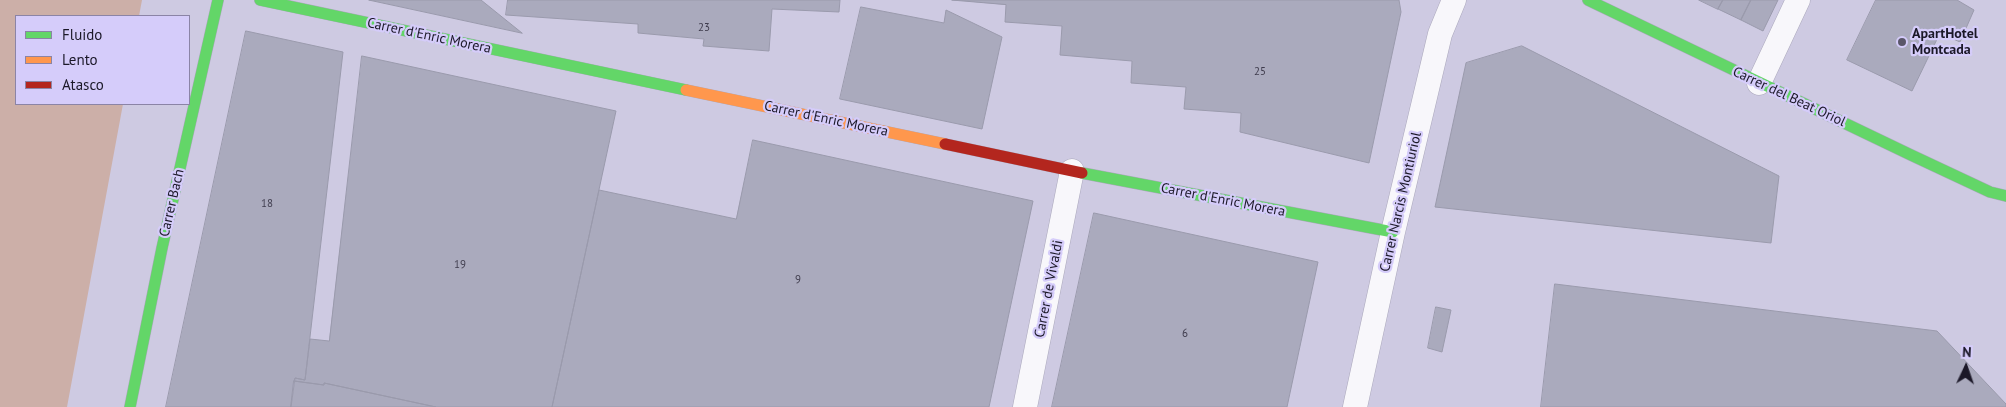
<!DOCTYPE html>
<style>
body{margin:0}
#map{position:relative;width:2006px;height:407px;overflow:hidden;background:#cecae2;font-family:"PT Sans",sans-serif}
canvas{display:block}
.legend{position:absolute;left:15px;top:15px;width:175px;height:90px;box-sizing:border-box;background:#d5ccfa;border:1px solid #8b84a6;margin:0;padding:6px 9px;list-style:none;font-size:15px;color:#1b1828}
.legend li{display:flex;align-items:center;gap:10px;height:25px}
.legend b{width:25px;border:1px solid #8b84a6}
.north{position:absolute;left:1941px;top:342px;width:50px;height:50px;-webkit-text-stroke:4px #d5ccfa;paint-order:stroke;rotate:3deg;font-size:14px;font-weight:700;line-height:20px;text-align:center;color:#1b1828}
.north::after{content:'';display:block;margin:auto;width:18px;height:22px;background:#1b1828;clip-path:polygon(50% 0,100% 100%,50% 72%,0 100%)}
</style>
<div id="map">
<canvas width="2006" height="407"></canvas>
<ul class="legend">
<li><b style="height:6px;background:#63d668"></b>Fluido</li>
<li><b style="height:6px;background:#ff974d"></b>Lento</li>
<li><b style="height:6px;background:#b3261e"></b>Atasco</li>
</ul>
<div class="north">N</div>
</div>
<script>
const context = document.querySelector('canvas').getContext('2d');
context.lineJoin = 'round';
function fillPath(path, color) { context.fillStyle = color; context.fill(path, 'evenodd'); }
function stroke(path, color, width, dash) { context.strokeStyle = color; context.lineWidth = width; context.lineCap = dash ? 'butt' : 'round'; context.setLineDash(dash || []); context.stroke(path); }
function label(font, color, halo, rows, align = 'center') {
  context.font = font + ' "PT Sans",sans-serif'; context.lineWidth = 4.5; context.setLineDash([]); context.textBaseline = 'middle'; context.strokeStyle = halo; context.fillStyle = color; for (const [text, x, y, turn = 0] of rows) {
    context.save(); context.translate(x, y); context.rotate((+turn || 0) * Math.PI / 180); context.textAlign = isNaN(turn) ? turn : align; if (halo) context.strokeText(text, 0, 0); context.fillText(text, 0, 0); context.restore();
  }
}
fillPath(new Path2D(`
 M 0,0 L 142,0 L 139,16 L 16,16 L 16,104 L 123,104 L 67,407 L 0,407 Z`), '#ccafa8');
const building = new Path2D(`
 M 369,0 L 481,0 L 522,33 Z
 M 508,0 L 840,0 L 839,12 L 772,9 L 769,51 L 703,46 L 704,39 L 638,33 L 638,24 L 506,15 Z
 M 952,0 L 1399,0 L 1401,12 L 1369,163 L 1240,132 L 1241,113 L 1184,109 L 1186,87 L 1131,83 L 1132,61 L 1060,55 L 1062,26 L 1005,22 L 1006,5 Z
 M 1699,0 L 1723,0 L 1718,9 Z
 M 1723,0 L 1751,0 L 1741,20 L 1718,9 Z
 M 1751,0 L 1778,0 L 1763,31 L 1741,20 Z
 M 1876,0 L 1957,0 L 1974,10 L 1960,42 L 1940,33 L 1912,91 L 1847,60 Z
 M 861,7 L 944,23 L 946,10 L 1002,37 L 982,129 L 840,99 Z
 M 246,31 L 343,52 L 305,380 L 295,378 L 291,407 L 166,407 Z
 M 1522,46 L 1779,176 L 1771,243 L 1435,207 L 1466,63 Z
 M 362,56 L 616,111 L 552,407 L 436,407 L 324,383 L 324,385 L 294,381 L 295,378 L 305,380 L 310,339 L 329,341 Z
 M 753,140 L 1033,201 L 989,407 L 552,407 L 599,190 L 736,219 Z
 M 1094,213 L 1318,262 L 1287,407 L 1052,407 Z
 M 1555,284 L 1937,331 L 2006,404 L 2006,407 L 1541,407 Z
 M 1436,307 L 1451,310 L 1442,352 L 1428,348 Z
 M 294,381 L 324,385 L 324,383 L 436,407 L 291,407 Z`);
fillPath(building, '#aaaabd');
stroke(building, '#9a9aac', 1);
const street = new Path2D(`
 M 1759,83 L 1798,0
 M 1025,407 L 1072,171
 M 1355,407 L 1393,232 L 1440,34 L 1454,0`);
const fast = new Path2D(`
 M 260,0 L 686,90
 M 1588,0 L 1911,155 L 1990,192 L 2006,196
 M 1082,173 L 1393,232
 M 130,407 L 162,248 L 218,0`);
const slow = new Path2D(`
 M 686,90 L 945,144`);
const jam = new Path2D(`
 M 945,144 L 1082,173`);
stroke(street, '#aba8bc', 25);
stroke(fast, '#aba8bc', 12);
stroke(slow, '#aba8bc', 12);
stroke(jam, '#aba8bc', 12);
stroke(street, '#f8f7fb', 24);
stroke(fast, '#63d668', 11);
stroke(slow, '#ff974d', 11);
stroke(jam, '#b3261e', 11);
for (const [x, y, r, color] of [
 [1902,42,5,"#5a5669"]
]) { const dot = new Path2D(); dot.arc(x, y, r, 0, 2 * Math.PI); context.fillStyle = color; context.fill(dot); stroke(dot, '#d5ccfa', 2); }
label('11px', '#3f3c4d', null, [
 ["23",704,28],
 ["25",1260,72],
 ["18",267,204],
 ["19",460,265],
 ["9",798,280],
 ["6",1185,334]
]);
label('bold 14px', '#1b1828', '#d5ccfa', [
 ["ApartHotel",1912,34],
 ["Montcada",1912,50]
], 'left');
label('14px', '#1b1828', '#d5ccfa', [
 ["Carrer d'Enric Morera",429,36,12],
 ["Carrer del Beat Oriol",1789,97,25],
 ["Carrer d'Enric Morera",826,119,12],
 ["Carrer d'Enric Morera",1223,200,11],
 ["Carrer Narcis Montiuriol",1401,202,-77],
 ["Carrer Bach",172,203,-77],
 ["Carrer de Vivaldi",1049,289,-79]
]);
</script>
